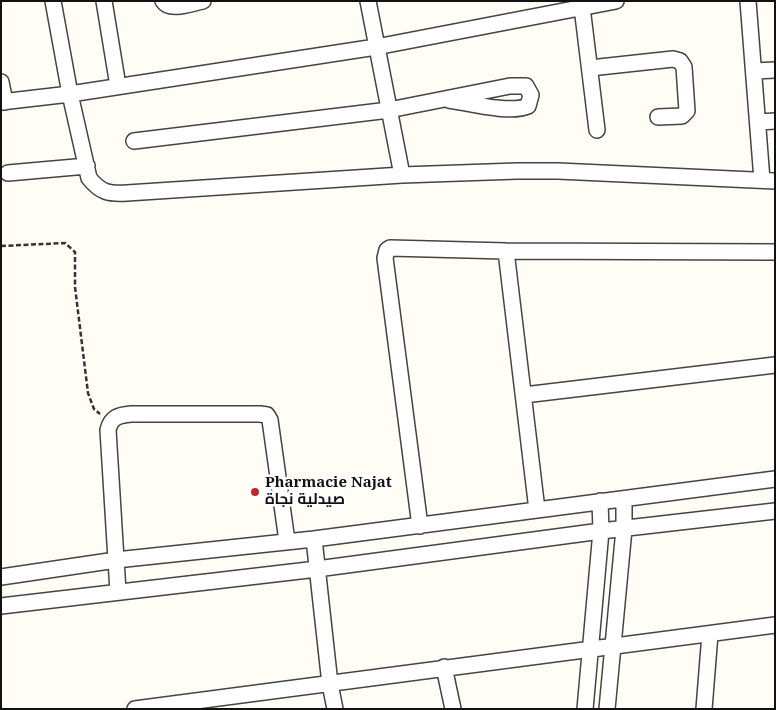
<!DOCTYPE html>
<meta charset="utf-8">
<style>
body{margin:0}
#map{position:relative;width:776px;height:710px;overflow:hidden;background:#fffdf5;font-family:"Noto Serif",serif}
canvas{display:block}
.frame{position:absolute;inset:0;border:2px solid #111;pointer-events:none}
</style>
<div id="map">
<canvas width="776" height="710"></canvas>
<div class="frame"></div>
</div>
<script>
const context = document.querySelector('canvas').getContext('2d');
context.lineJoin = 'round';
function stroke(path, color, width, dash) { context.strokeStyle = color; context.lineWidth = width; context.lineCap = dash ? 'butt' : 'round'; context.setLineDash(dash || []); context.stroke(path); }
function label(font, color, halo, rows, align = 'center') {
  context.font = font + ' "Noto Serif",Cairo,serif'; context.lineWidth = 5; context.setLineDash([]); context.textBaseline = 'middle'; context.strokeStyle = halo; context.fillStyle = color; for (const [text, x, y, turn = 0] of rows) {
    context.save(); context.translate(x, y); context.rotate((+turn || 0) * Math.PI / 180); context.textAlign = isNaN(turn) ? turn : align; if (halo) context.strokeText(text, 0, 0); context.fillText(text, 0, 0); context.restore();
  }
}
const minor = new Path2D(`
 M 53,1 L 70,94 L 89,178 C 101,193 109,194 127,193 L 402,175 L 517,171 L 558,171 L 775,181
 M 104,1 L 118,86
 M 163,1 C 170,12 192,3 203,1
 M 368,1 L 402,175
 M 748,1 L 762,180
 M 582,7 L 597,130
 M 590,68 L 673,59 L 680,61 L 684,67 L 687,111 L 682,116 L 658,117
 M 754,71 L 775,70
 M 1,82 L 5,102
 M 1,102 L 70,94 L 376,47 L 616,1
 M 759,122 L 775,121
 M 134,141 L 389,110 L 510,86 L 526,86 L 531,95 L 528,106 C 510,114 469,103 449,100
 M 8,173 L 87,166
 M 506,251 L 537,510
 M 524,395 L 775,365
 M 420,526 L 385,258 L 387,250 L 390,248 L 506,251 L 775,252
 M 314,539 L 330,684 L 335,709
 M 1,577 L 116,560 L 314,539 L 775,479
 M 118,592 L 108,430 C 111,417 119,415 131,414 L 260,414 L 267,415 L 270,420 L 287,541
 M 1,606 L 317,569 L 601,531 L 775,511
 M 444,667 L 453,709
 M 135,709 L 775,625
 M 585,709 L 601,531 L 600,501
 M 607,709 L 624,529 L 624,499
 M 704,709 L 710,634`);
stroke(minor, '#444', 18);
stroke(new Path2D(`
 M 1,246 L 65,243 L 75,252 L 75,287 L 88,393 L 94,409 L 100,414`), '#333', 2.5, [5, 2.5]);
stroke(minor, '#fff', 15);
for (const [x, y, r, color] of [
 [255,492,5,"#c4262e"]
]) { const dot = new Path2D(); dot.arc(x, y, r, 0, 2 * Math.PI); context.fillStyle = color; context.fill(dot); stroke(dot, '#fff', 2); }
label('bold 15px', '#111', '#fff', [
 ["Pharmacie Najat",265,483],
 ["صيدلية نجاة",265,500]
], 'left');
</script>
